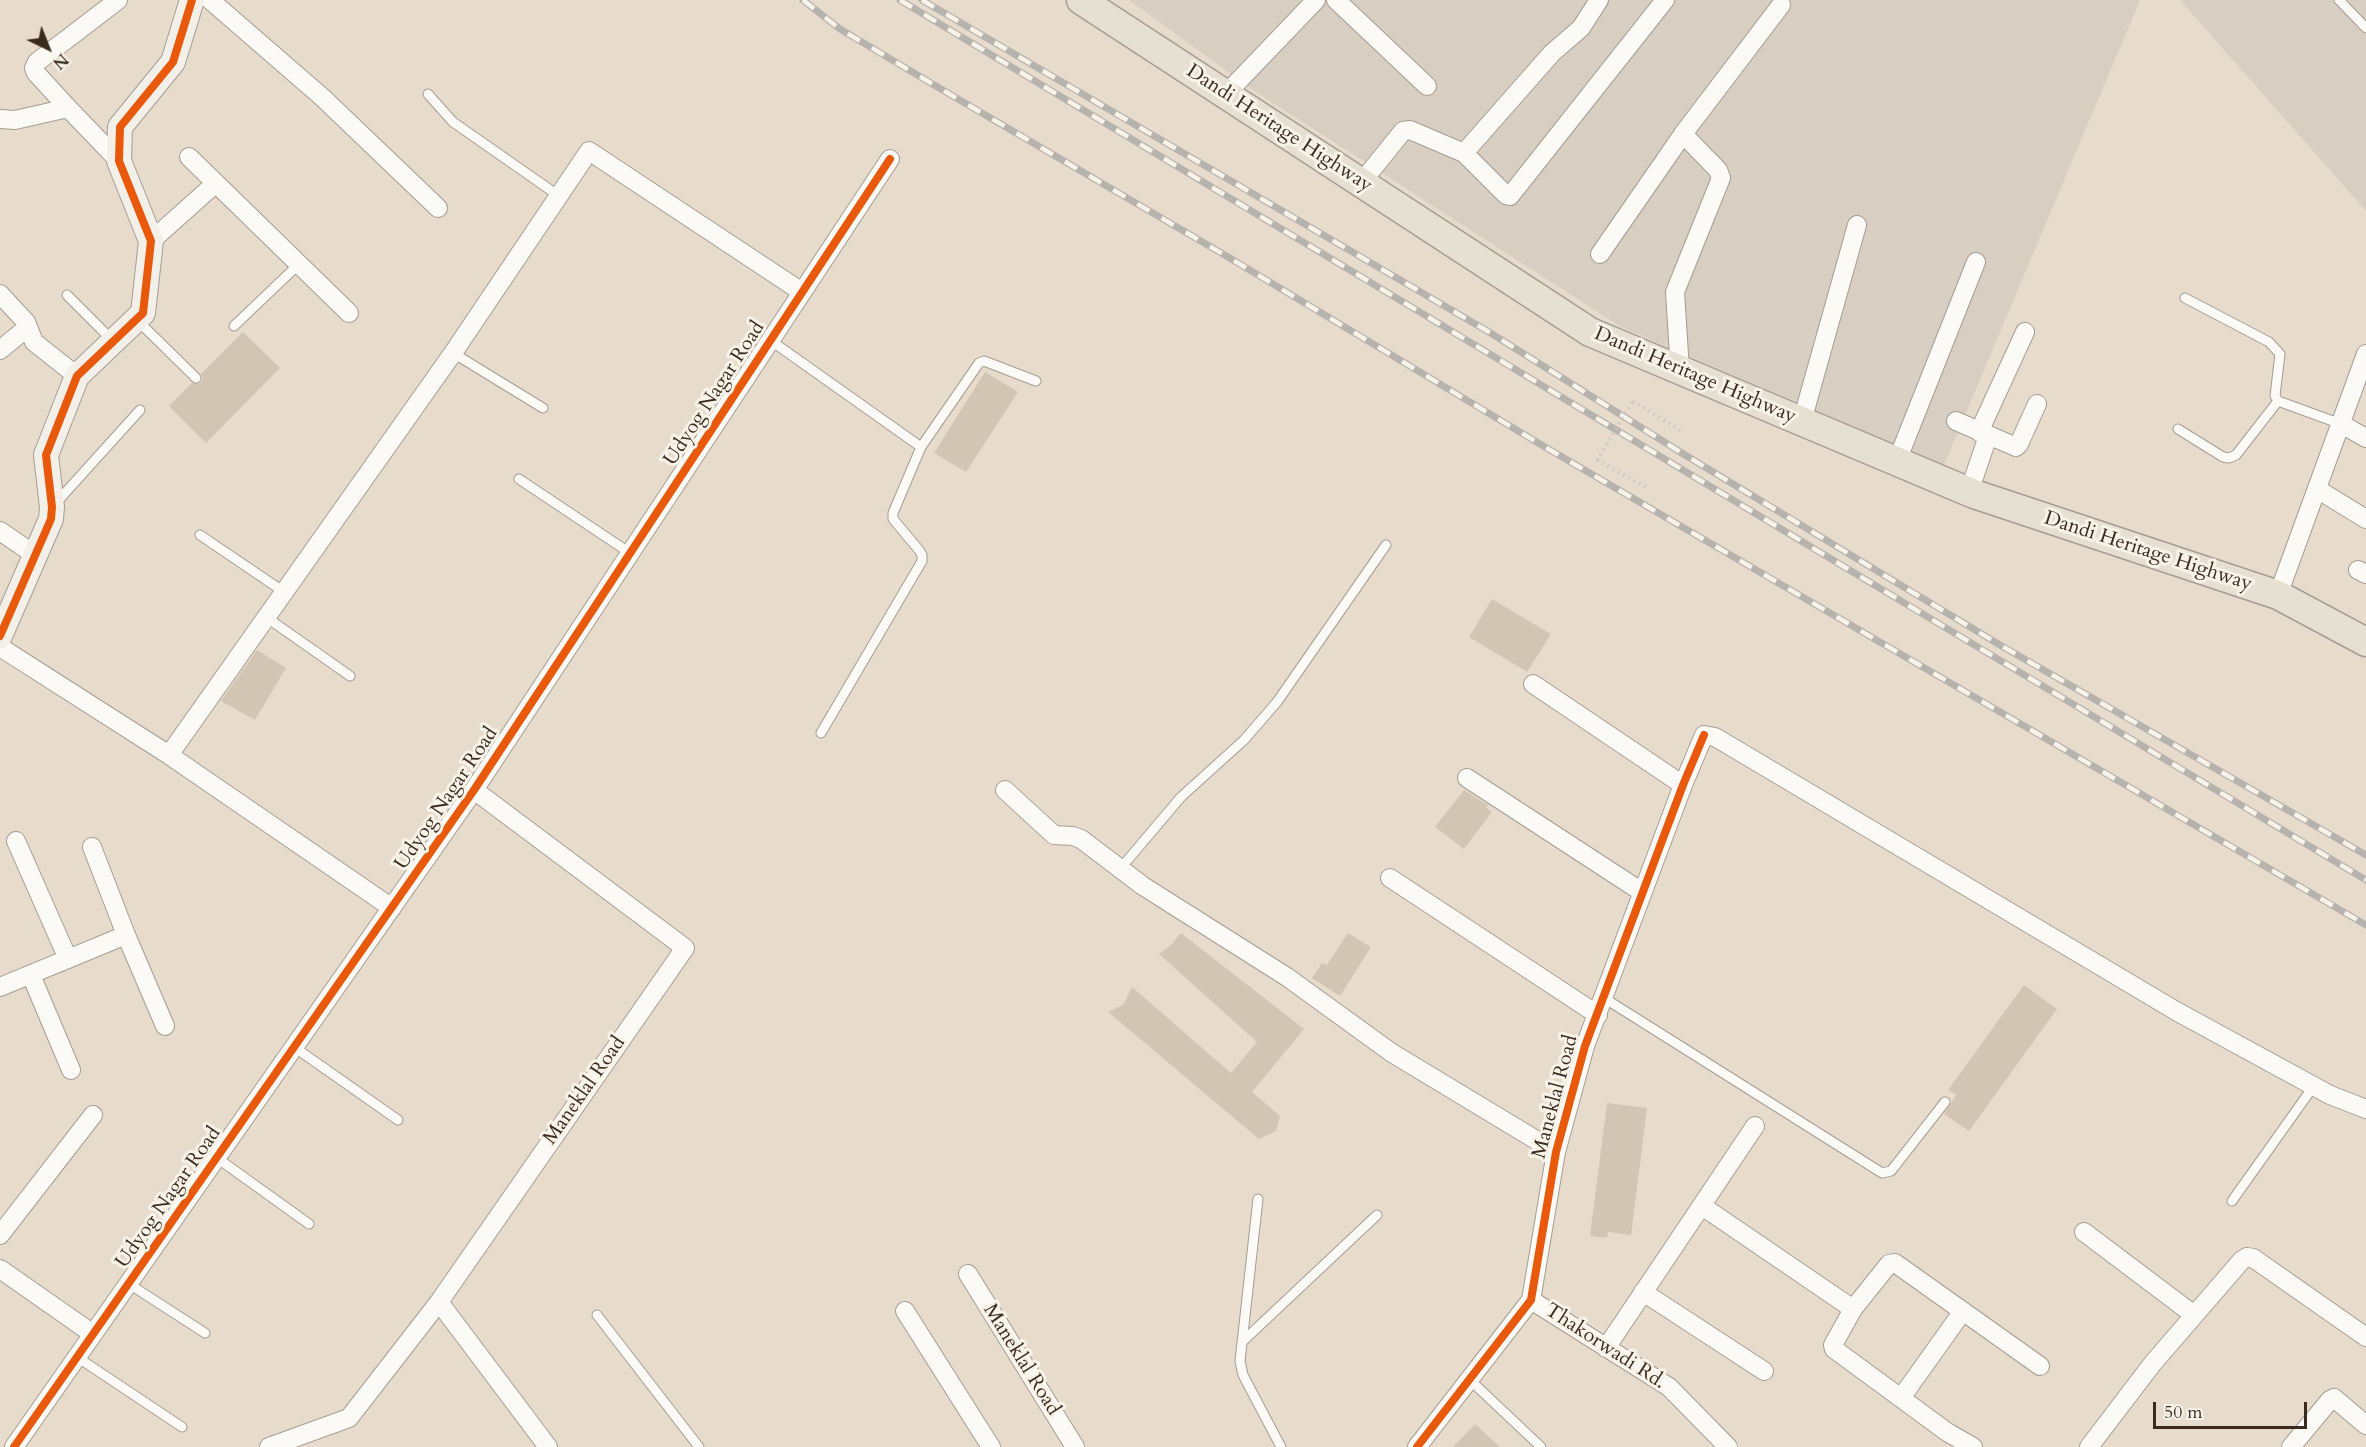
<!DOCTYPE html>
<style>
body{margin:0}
#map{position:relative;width:2366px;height:1447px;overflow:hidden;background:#e7dccc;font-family:Cardo,serif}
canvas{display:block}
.north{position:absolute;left:18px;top:18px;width:60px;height:60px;-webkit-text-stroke:4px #f7f3e8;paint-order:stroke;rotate:137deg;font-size:16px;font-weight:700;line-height:24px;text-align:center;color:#3b2a1e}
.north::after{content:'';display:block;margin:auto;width:21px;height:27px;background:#3b2a1e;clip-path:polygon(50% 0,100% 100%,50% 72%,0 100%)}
.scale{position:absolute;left:2153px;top:1402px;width:154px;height:27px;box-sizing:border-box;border:3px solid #3b2a1e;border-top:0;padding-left:8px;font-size:18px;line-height:21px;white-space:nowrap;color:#3b2a1e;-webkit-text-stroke:4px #f7f3e8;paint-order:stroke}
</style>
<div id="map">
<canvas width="2366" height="1447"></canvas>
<div class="north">N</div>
<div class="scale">50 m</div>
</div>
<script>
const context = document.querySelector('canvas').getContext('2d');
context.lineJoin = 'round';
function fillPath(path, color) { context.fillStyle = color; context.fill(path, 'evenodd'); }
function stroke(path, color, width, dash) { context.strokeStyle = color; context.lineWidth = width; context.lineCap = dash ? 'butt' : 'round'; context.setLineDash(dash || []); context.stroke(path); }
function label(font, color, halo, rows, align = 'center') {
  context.font = font + ' Cardo,serif'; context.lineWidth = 6; context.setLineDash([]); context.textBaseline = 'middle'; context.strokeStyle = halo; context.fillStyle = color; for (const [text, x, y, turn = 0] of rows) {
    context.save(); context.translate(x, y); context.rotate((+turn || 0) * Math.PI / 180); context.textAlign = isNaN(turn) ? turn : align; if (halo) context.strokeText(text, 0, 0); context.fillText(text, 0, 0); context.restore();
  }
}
fillPath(new Path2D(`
 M 1129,0 L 2140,0 L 1944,465 L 1621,327 L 1253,90 Z
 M 2180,0 L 2366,0 L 2366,211 Z`), '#d9cec2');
fillPath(new Path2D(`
 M 243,332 L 280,368 L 206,443 L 169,406 L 192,383 L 200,383 L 203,379 L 201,374 Z
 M 985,372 L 1018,392 L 966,472 L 934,453 Z
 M 1492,599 L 1551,634 L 1527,672 L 1469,637 Z
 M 257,650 L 286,668 L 255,720 L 221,701 Z
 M 1464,790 L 1488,805 L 1486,808 L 1492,812 L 1464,849 L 1435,827 Z
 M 1181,933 L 1304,1029 L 1252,1092 L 1280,1116 L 1276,1131 L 1259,1139 L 1108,1012 L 1123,1005 L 1132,987 L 1231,1073 L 1257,1042 L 1159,954 L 1170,946 Z
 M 1348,933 L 1371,947 L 1340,996 L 1312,978 L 1322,963 L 1327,965 Z
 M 2024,985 L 2057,1009 L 1969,1131 L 1944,1114 L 1956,1095 L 1948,1090 Z
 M 1607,1103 L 1647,1108 L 1631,1235 L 1608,1232 L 1607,1238 L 1590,1236 Z
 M 1475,1424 L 1500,1447 L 1453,1447 Z`), '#d3c5b3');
const service = new Path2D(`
 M 2339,0 L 2366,28
 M 428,94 L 453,122 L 559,196
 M 67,295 L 113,341
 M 2185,298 L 2269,342 L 2280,354 L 2275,396 L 2278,401 L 2341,424
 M 138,321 L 196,378
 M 234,326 L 299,264
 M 770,340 L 921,447 L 893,513 L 893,519 L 919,550 L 922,555 L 922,561 L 821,733
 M 453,353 L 543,408
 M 2178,429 L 2223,457 L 2229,458 L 2236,455 L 2278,401
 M 921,447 L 979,363 L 984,361 L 1036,381
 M 519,479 L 630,553
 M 55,504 L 140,410
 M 200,535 L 284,592
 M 266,617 L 350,676
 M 1120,869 L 1181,797 L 1244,740 L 1277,702 L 1386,545
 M 1604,998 L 1882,1173 L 1891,1171 L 1945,1102
 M 294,1047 L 398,1120
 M 217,1158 L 309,1224
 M 1258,1199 L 1240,1361 L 1243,1375 L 1281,1447
 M 2232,1201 L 2313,1087
 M 129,1284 L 205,1333
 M 597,1315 L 699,1447
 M 1242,1342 L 1377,1215
 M 77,1357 L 182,1427
 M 1470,1380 L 1541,1447`);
const minor = new Path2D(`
 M 210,0 L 322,97 L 438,208
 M 1336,0 L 1427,86
 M 1225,95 L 1316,0
 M 68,108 L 36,73 L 34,68 L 37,62 L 118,0
 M 0,119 L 15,120 L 68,108 L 119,161
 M 1464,153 L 1506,195 L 1510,196 L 1665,0
 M 189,157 L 349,313
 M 1361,183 L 1403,131 L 1410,130 L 1464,153 L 1552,53 L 1581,28 L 1599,0
 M 151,241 L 216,183
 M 1600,254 L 1683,134 L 1781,5
 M 0,294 L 26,322 L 34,342 L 77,376
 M 0,350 L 28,327
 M 1680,370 L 1675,292 L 1721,178 L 1718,170 L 1683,134
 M 1802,421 L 1857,225
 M 1956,421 L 2016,447 L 2019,444 L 2037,404
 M 2341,424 L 2366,438
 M 1979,432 L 2025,332
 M 1897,461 L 1976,262
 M 2317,489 L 2366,519
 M 1969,492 L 1988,436
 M 0,531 L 35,555
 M 2358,570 L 2366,574
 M 2278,595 L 2366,354
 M 0,647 L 169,755 L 392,908
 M 1533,684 L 1683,785
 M 169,755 L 453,353 L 589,151 L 802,292
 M 1467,778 L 1642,892
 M 474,790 L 685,948 L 439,1302 L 548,1447
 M 1005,790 L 1054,835 L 1073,836 L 1081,839 L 1143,886 L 1287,977 L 1392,1053 L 1556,1152
 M 16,841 L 68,959
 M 92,847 L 126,935 L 165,1026
 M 1390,878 L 1598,1015
 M 31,975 L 71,1070
 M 0,987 L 126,935
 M 1702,1206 L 1853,1309 L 1833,1345 L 1834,1349 L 1947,1432 L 1973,1447
 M 2084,1232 L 2194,1315
 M 0,1235 L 93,1115
 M 0,1269 L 93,1334
 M 968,1274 L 1075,1447
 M 1643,1292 L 1764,1371
 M 1531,1300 L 1669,1387 L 1728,1447
 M 1853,1309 L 1889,1264 L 1895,1263 L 2040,1366
 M 905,1311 L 991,1447
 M 1606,1348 L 1755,1126
 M 1901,1398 L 1963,1311
 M 14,1447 L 474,790 L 890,159
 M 269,1447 L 349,1418 L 439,1302
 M 1417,1447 L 1531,1300 L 1556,1152 L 1585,1046 L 1683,785 L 1704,735 L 1715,737 L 2176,1011 L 2330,1095 L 2366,1109
 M 2089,1447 L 2153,1363 L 2242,1260 L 2247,1257 L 2253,1258 L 2366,1337
 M 2291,1447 L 2330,1400 L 2334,1398 L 2366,1425`);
const secondary = new Path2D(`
 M 0,636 L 51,519 L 52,507 L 46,455 L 77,376 L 143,313 L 151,241 L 119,161 L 120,127 L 173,62 L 192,0`);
const trunk = new Path2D(`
 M 1081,0 L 1590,332 L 1974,494 L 2278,595 L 2366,642`);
stroke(service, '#a59d92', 11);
stroke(minor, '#a59d92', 20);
stroke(secondary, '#a59d92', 26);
stroke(trunk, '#a59d92', 31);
stroke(new Path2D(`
 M 1633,401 L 1680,430
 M 1597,460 L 1646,487`), '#cac7c3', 4, [1.5, 4.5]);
stroke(service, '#fbfaf7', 9);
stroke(minor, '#fbfaf7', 18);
stroke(secondary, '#f3f0e9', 24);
stroke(trunk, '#e6e0d3', 28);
const rail = new Path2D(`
 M 803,0 L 840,29 L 946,92 L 1223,254 L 1545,447 L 2366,925
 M 900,0 L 2366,880
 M 922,0 L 1489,332 L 1685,455 L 2000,645 L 2366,855`);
stroke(rail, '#b6b2ae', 7);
stroke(rail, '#f7f3e8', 4.5, [14]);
stroke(new Path2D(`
 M 1597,460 L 1633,401`), '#cac7c3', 4, [1.5, 4.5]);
stroke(new Path2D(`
 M 0,636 L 51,519 L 52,507 L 46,455 L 77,376 L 143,313 L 151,241 L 119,161 L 120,127 L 173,62 L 192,0
 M 14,1447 L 474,790 L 890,159
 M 1417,1447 L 1531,1300 L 1556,1152 L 1585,1046 L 1683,785 L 1704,735`), '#e8590c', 8);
label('20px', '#3b2a1e', '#f7f3e8', [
 ["Dandi Heritage Highway",1279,129,33],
 ["Dandi Heritage Highway",1695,376,23],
 ["Udyog Nagar Road",715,394,-57],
 ["Dandi Heritage Highway",2148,552,18],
 ["Udyog Nagar Road",447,799,-56],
 ["Maneklal Road",585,1091,-55],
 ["Maneklal Road",1556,1097,-75],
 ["Udyog Nagar Road",169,1198,-55],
 ["Thakorwadi Rd.",1605,1347,33],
 ["Maneklal Road",1021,1360,58]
]);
</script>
